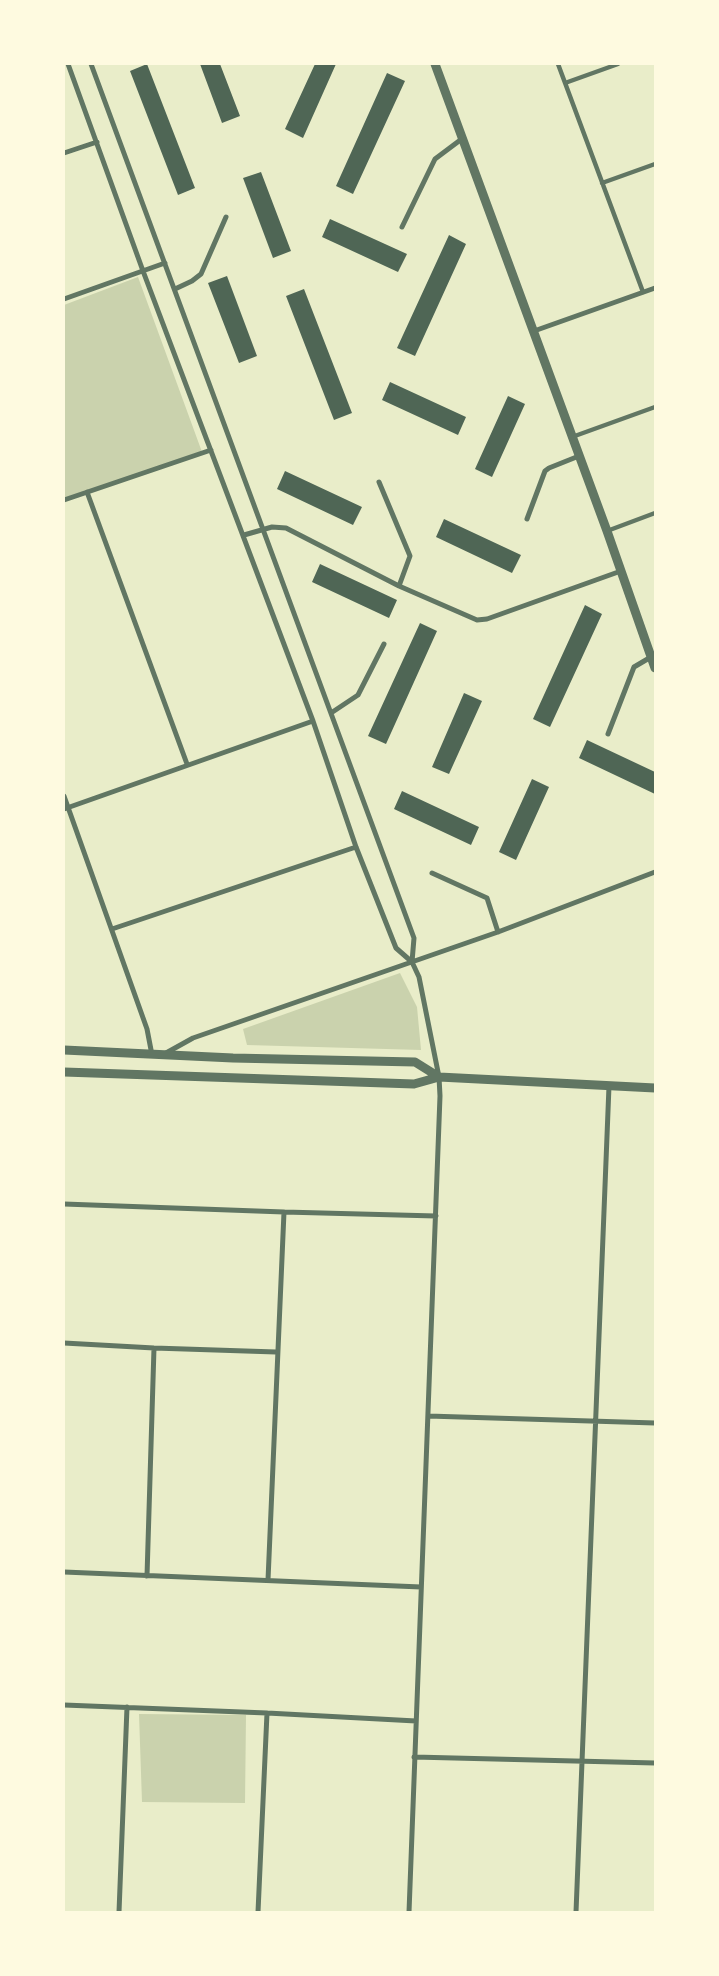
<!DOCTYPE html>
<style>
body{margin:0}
#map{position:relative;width:719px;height:1976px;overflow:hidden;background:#e9edc9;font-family:Raleway,sans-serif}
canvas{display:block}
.frame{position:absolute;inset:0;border:65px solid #fefae0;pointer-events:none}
</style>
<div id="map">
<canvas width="719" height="1976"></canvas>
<div class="frame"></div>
</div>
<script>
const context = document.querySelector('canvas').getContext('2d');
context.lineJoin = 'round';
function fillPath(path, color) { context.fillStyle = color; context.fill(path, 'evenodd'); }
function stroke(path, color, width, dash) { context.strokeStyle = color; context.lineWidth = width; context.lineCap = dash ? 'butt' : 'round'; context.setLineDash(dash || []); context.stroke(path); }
fillPath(new Path2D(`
 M 138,277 L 202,452 L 64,501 L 64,305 Z
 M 400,973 L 417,1007 L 421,1050 L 247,1045 L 243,1029 Z
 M 139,1714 L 246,1715 L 245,1803 L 142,1802 Z`), '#cad2ad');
fillPath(new Path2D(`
 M 147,64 L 195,188 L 178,195 L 130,71 Z
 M 200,64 L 220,64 L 240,116 L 222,123 Z
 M 315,64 L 336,64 L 303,138 L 285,129 Z
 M 387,73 L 405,81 L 353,194 L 336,186 Z
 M 261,172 L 291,251 L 273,258 L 243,178 Z
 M 330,219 L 407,254 L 398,272 L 322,237 Z
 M 449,235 L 466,244 L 415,356 L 397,348 Z
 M 227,276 L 257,356 L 239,363 L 208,283 Z
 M 304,289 L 352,413 L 334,420 L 286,296 Z
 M 390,382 L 466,417 L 458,435 L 382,400 Z
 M 508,396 L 525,404 L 492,477 L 475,469 Z
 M 285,471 L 362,507 L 353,525 L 277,489 Z
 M 444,519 L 521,555 L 512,573 L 436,537 Z
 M 320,564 L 397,600 L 389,618 L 312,582 Z
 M 585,605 L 602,614 L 550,727 L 533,719 Z
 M 420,623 L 437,631 L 386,744 L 368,736 Z
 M 464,693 L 482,701 L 449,774 L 432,767 Z
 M 587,740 L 655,772 L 655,794 L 579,758 Z
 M 532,779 L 549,787 L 516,860 L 499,852 Z
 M 402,791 L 479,827 L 471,845 L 394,809 Z`), '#4f6655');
stroke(new Path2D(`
 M 558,64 L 643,292
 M 565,83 L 618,64
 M 602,183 L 655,164
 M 572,437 L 655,407
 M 607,531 L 655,513`), '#617663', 4.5);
stroke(new Path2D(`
 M 68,64 L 143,271 L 313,721 L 356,847 L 396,948 L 412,962 L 419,977 L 439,1077 L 440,1096 L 409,1912
 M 91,64 L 414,938 L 412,962
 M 64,153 L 97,142
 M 402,227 L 435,159 L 463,138
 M 175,289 L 192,281 L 201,274 L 226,217
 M 64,299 L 165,263
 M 534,331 L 655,288
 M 379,482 L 410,556 L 399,586
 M 87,492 L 187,764
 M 64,500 L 211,450
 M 527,519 L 545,471 L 549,468 L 579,456
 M 244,535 L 272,527 L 286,528 L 399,586 L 477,620 L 487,619 L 621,571
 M 331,713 L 358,695 L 384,644
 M 608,734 L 634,667 L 651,657
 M 64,796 L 147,1029 L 152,1055
 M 64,809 L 313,721
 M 432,873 L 487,898 L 498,932
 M 112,929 L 356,847
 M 166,1053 L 193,1038 L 498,932 L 655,872
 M 64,1204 L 284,1212 L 436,1216
 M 64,1343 L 154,1348 L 276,1352
 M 428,1416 L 655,1423
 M 64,1572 L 421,1587
 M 147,1576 L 154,1348
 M 268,1580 L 284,1212
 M 64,1705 L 267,1713 L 416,1721
 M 414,1757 L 655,1763
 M 119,1912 L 127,1707
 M 258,1912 L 267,1713
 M 576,1912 L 609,1086`), '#617663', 5);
stroke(new Path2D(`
 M 435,64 L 607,531 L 655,668
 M 64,1050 L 233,1058 L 415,1062 L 439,1077
 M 64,1072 L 414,1084 L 439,1077 L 655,1088`), '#617663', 9);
</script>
